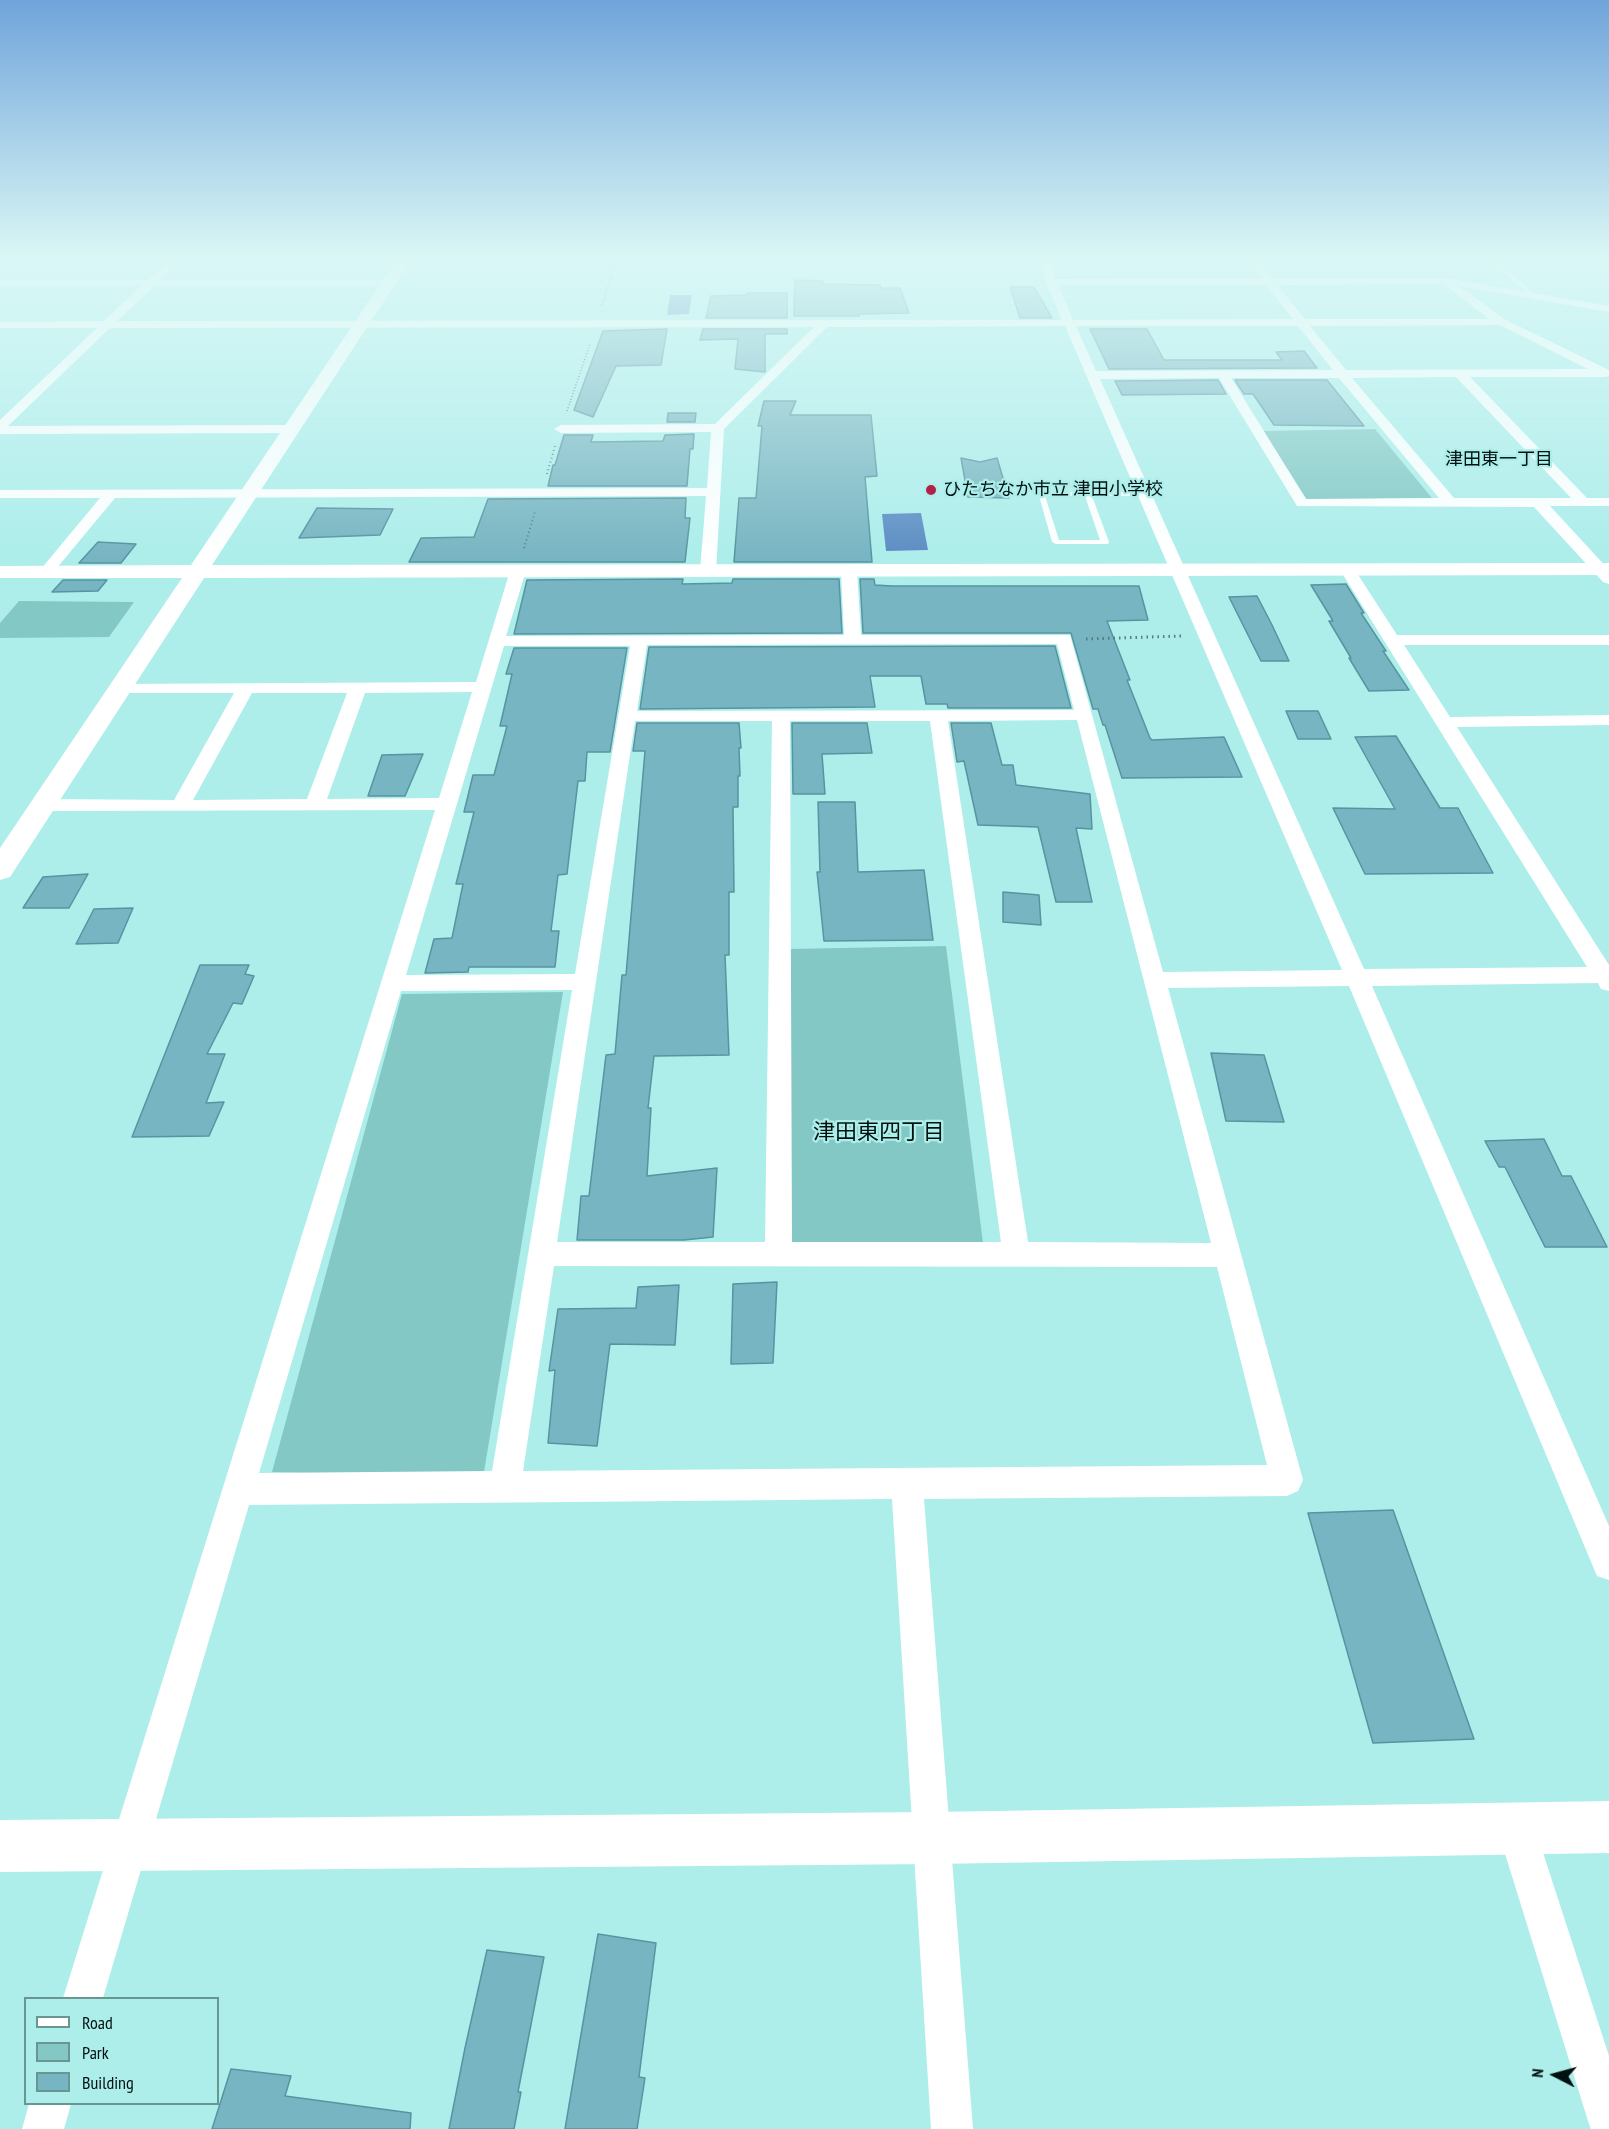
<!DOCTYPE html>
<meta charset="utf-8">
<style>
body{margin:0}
#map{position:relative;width:1609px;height:2129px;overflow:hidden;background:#adeeeb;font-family:"PT Sans Narrow",sans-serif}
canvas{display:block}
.legend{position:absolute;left:24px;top:1997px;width:195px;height:108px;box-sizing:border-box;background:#adeeeb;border:2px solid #689693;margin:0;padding:8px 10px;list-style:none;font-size:18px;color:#001110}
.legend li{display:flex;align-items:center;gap:12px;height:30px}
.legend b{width:30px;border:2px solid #689693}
.north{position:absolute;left:1525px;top:2045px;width:60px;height:60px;-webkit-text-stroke:4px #adeeeb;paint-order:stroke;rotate:276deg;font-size:16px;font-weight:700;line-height:24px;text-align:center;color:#001110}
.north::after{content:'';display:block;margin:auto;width:21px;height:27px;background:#001110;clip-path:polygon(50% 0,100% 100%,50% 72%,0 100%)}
</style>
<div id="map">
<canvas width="1609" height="2129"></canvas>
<ul class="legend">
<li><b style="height:8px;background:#fff"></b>Road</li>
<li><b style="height:16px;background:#83c8c5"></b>Park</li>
<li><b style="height:16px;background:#78b5c2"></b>Building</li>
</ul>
<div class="north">N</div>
</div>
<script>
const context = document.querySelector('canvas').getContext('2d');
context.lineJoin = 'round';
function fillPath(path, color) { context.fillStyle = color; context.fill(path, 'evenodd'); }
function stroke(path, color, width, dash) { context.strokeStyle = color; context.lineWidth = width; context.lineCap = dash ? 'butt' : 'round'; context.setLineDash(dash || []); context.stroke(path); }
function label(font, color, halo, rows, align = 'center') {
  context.font = font + ' "PT Sans Narrow","Noto Sans JP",sans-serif'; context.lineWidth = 4.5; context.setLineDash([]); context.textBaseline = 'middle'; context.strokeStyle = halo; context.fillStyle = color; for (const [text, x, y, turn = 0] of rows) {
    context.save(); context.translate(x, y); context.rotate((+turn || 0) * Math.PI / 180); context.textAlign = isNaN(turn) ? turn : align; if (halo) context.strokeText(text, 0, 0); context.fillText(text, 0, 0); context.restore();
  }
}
fillPath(new Path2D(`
 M 1375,429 L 1432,498 L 1307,500 L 1263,431 Z
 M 19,601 L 134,602 L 109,637 L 0,638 L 0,623 Z
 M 946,946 L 983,1243 L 791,1246 L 789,949 Z
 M 563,992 L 483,1478 L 272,1472 L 402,994 Z`), '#83c8c5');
fillPath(new Path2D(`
 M 670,295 L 692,295 L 689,314 L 667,315 Z
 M 921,513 L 928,550 L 886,551 L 882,514 Z`), '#5d8dc4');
const building = new Path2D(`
 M 795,280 L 823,281 L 823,284 L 880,285 L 881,288 L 900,288 L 909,313 L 859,314 L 859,316 L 794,316 Z
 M 1010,287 L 1034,287 L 1052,318 L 1020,318 Z
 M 747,293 L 787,293 L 787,318 L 706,318 L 711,296 L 747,295 Z
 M 667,329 L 661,365 L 616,366 L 593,417 L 574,410 L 603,331 Z
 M 703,329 L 787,329 L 787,334 L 765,334 L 765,372 L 735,369 L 738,339 L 700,340 Z
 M 1090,329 L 1147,329 L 1164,360 L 1282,360 L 1276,352 L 1304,351 L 1317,368 L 1109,369 Z
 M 1218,380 L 1226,394 L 1122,395 L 1115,381 Z
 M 1235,380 L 1327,380 L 1364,426 L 1274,425 L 1253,394 L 1244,394 Z
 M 764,401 L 796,401 L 790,415 L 871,415 L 877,476 L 865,477 L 872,562 L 734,562 L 739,498 L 756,498 L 762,426 L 758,426 Z
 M 668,413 L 696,413 L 695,422 L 667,422 Z
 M 694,434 L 693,449 L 690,449 L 687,486 L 548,486 L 553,465 L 555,465 L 564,435 L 593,435 L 591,442 L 663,441 L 665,435 Z
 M 961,458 L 980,462 L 997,458 L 1009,498 L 968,497 Z
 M 686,498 L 685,518 L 690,518 L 685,562 L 409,562 L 421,538 L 474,537 L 488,499 Z
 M 317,508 L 393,509 L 380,535 L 299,538 Z
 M 98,542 L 136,544 L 121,563 L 79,563 Z
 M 683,579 L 682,584 L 732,583 L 733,579 L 839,579 L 842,633 L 514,634 L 527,580 Z
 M 860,579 L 874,579 L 875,585 L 892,586 L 1139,586 L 1148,620 L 1107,621 L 1130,680 L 1127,680 L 1150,738 L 1152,740 L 1224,737 L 1242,777 L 1122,778 L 1105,725 L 1103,725 L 1098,709 L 1093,709 L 1071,633 L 863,633 Z
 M 63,580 L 107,580 L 98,591 L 52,592 Z
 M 1346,584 L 1364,613 L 1361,613 L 1386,651 L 1383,651 L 1409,690 L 1369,691 L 1349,658 L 1351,658 L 1329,621 L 1333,621 L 1311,585 Z
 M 1257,596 L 1272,625 L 1289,661 L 1261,661 L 1229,597 Z
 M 1055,646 L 1071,708 L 948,708 L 947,704 L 926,704 L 921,676 L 870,676 L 875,707 L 640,709 L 649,647 Z
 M 514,648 L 627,648 L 610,752 L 587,752 L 585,781 L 578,781 L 567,874 L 558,875 L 551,931 L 559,931 L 555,967 L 469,967 L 468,972 L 425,973 L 434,939 L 452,938 L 463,884 L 456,884 L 474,812 L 464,812 L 473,775 L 494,775 L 507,726 L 500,726 L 512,674 L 506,674 Z
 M 1286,711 L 1318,711 L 1331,739 L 1298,739 Z
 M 637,723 L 739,723 L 741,748 L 739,748 L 740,776 L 738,776 L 738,807 L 733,807 L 734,892 L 729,892 L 729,955 L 725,955 L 729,1055 L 654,1056 L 648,1108 L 651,1108 L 647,1176 L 717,1168 L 713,1237 L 684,1240 L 577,1240 L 581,1196 L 589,1196 L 606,1055 L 615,1054 L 622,975 L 626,975 L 645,751 L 633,751 Z
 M 792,723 L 867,723 L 872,753 L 822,754 L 825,794 L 793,794 Z
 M 951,723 L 991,723 L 1002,765 L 1013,765 L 1016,785 L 1090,794 L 1092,829 L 1076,828 L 1092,902 L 1056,902 L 1038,827 L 978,825 L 964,761 L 957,762 Z
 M 1396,736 L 1440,808 L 1458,808 L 1493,873 L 1365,874 L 1333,808 L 1395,809 L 1355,737 Z
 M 423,754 L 405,796 L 368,796 L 382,755 Z
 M 818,802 L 855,802 L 858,872 L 924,870 L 933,940 L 824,941 L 817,872 L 820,872 Z
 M 88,874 L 69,908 L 23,908 L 43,877 Z
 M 1003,892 L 1039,895 L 1041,925 L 1003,922 Z
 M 133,908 L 118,943 L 76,944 L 94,909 Z
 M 200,965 L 249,965 L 245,974 L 254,976 L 242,1004 L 233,1003 L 207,1054 L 225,1054 L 206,1103 L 224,1102 L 209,1136 L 132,1137 Z
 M 1211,1053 L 1264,1055 L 1284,1122 L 1226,1121 Z
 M 1544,1139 L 1562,1176 L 1571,1176 L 1607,1247 L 1545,1247 L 1505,1167 L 1499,1167 L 1485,1141 Z
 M 777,1282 L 773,1363 L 731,1364 L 733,1284 Z
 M 679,1285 L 675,1345 L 610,1344 L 597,1446 L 548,1443 L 555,1370 L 549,1371 L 558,1309 L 636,1308 L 638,1287 Z
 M 1393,1510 L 1474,1739 L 1373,1743 L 1308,1513 Z
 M 598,1934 L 656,1943 L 639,2077 L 645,2078 L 637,2129 L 565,2129 Z
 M 487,1950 L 544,1957 L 518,2092 L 521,2092 L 514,2129 L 449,2129 L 465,2048 Z
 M 231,2069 L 291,2076 L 285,2096 L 411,2113 L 410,2129 L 212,2129 Z`);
fillPath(building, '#78b5c2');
stroke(building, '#5794a0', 1.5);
stroke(new Path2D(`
 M 602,305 L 617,258
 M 567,411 L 590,344`), '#547d7b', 1.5, [1, 2]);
stroke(new Path2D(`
 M 547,474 L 555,446
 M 524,548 L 535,512`), '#547d7b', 2, [1, 3]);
stroke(new Path2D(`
 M 1086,639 L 1181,636`), '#547d7b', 3, [1.5, 4]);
fillPath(new Path2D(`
 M 1487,258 L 1493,258 L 1535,294 L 1535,296 L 1531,296 Z
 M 1038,492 L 1145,492 L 1149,494 L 1145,496 L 1092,496 L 1109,542 L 1108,544 L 1056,544 L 1052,542 ZM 1045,496 L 1085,496 L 1100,540 L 1059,540 Z`), '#fff');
fillPath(new Path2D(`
 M 172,258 L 182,258 L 160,280 L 388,280 L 393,283 L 388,286 L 154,286 L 117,321 L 1062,320 L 1046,282 L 1040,258 L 1050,258 L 1055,279 L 1262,278 L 1246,258 L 1256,258 L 1272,278 L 1446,278 L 1609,306 L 1609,312 L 1459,286 L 1504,319 L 1609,370 L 1609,376 L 1605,377 L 1470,377 L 1587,498 L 1609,498 L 1609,506 L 1550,506 L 1609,570 L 1609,584 L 1603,582 L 1534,507 L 1297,506 L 1219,378 L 1100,379 L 1364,969 L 1587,967 L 1340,570 L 1343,567 L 1353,567 L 1397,635 L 1609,635 L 1609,645 L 1404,645 L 1450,717 L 1609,715 L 1609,725 L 1457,727 L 1609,965 L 1609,991 L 1601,989 L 1598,983 L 1372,986 L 1609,1526 L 1609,1580 L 1597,1576 L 1349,986 L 1168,988 L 1303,1480 L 1298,1491 L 1287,1496 L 924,1499 L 973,2129 L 931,2129 L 892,1499 L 249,1505 L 103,1998 L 63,1998 L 435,810 L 43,811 L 36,809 L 33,805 L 36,801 L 43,799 L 174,800 L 234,693 L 120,693 L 114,692 L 111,688 L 114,684 L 476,682 L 510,571 L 518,566 L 526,571 L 506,636 L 844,635 L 841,571 L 849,566 L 857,571 L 861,635 L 1070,635 L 1163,972 L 1342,970 L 1065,326 L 827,327 L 724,429 L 716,571 L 708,576 L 700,571 L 706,496 L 115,498 L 51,575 L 41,575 L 38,572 L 41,569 L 100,498 L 0,498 L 0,490 L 707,488 L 711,432 L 561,433 L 554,429 L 561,425 L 715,424 L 814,327 L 110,328 L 8,426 L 292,425 L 299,429 L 292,433 L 0,434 L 0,420 L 97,328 L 0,328 L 0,322 L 104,321 L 141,286 L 0,286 L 0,280 L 148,280 ZM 1444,284 L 1489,319 L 1305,319 L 1277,285 ZM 1058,285 L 1266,285 L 1293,319 L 1073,320 ZM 1500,325 L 1588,369 L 1346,370 L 1310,326 ZM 1076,326 L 1298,326 L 1333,370 L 1096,371 ZM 1456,377 L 1571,498 L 1454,498 L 1352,378 ZM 1231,378 L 1339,378 L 1439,498 L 1306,499 ZM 1057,644 L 1074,710 L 637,711 L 647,645 ZM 504,646 L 630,646 L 575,974 L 406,975 ZM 472,692 L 439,798 L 327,799 L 365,693 ZM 252,693 L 347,693 L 307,799 L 193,800 ZM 1077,720 L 1211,1243 L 1028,1242 L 948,721 ZM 635,721 L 772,721 L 765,1242 L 557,1242 ZM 790,721 L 930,721 L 1001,1242 L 792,1242 ZM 572,990 L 492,1471 L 259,1473 L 401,991 ZM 554,1266 L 1217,1267 L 1267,1465 L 523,1471 Z
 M 1516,1809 L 1529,1815 L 1535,1828 L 1609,2056 L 1609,2129 L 1591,2129 L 1588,2121 L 1497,1828 L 1503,1815 Z
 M 29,2104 L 71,2104 L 64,2129 L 22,2129 Z`), '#fff');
fillPath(new Path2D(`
 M 398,258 L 412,258 L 212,565 L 1609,563 L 1609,575 L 204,578 L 10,877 L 0,880 L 0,848 L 182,578 L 0,578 L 0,566 L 191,565 Z
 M 1609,1801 L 1609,1853 L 933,1864 L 0,1872 L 0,1820 L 933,1812 Z`), '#fff');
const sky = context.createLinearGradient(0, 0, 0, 556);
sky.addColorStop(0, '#70a4da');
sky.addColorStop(0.46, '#daf7f6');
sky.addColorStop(1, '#daf7f600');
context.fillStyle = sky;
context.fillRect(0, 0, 1609, 556);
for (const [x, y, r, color] of [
 [931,490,6,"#b32147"]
]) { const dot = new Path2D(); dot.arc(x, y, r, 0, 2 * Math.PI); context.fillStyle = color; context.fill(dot); stroke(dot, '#adeeeb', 2); }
label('18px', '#001110', '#adeeeb', [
 ["津田東一丁目",1499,460]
]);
label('18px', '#001110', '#adeeeb', [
 ["ひたちなか市立 津田小学校",943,490]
], 'left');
label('22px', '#001110', '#adeeeb', [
 ["津田東四丁目",879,1133]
]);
</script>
